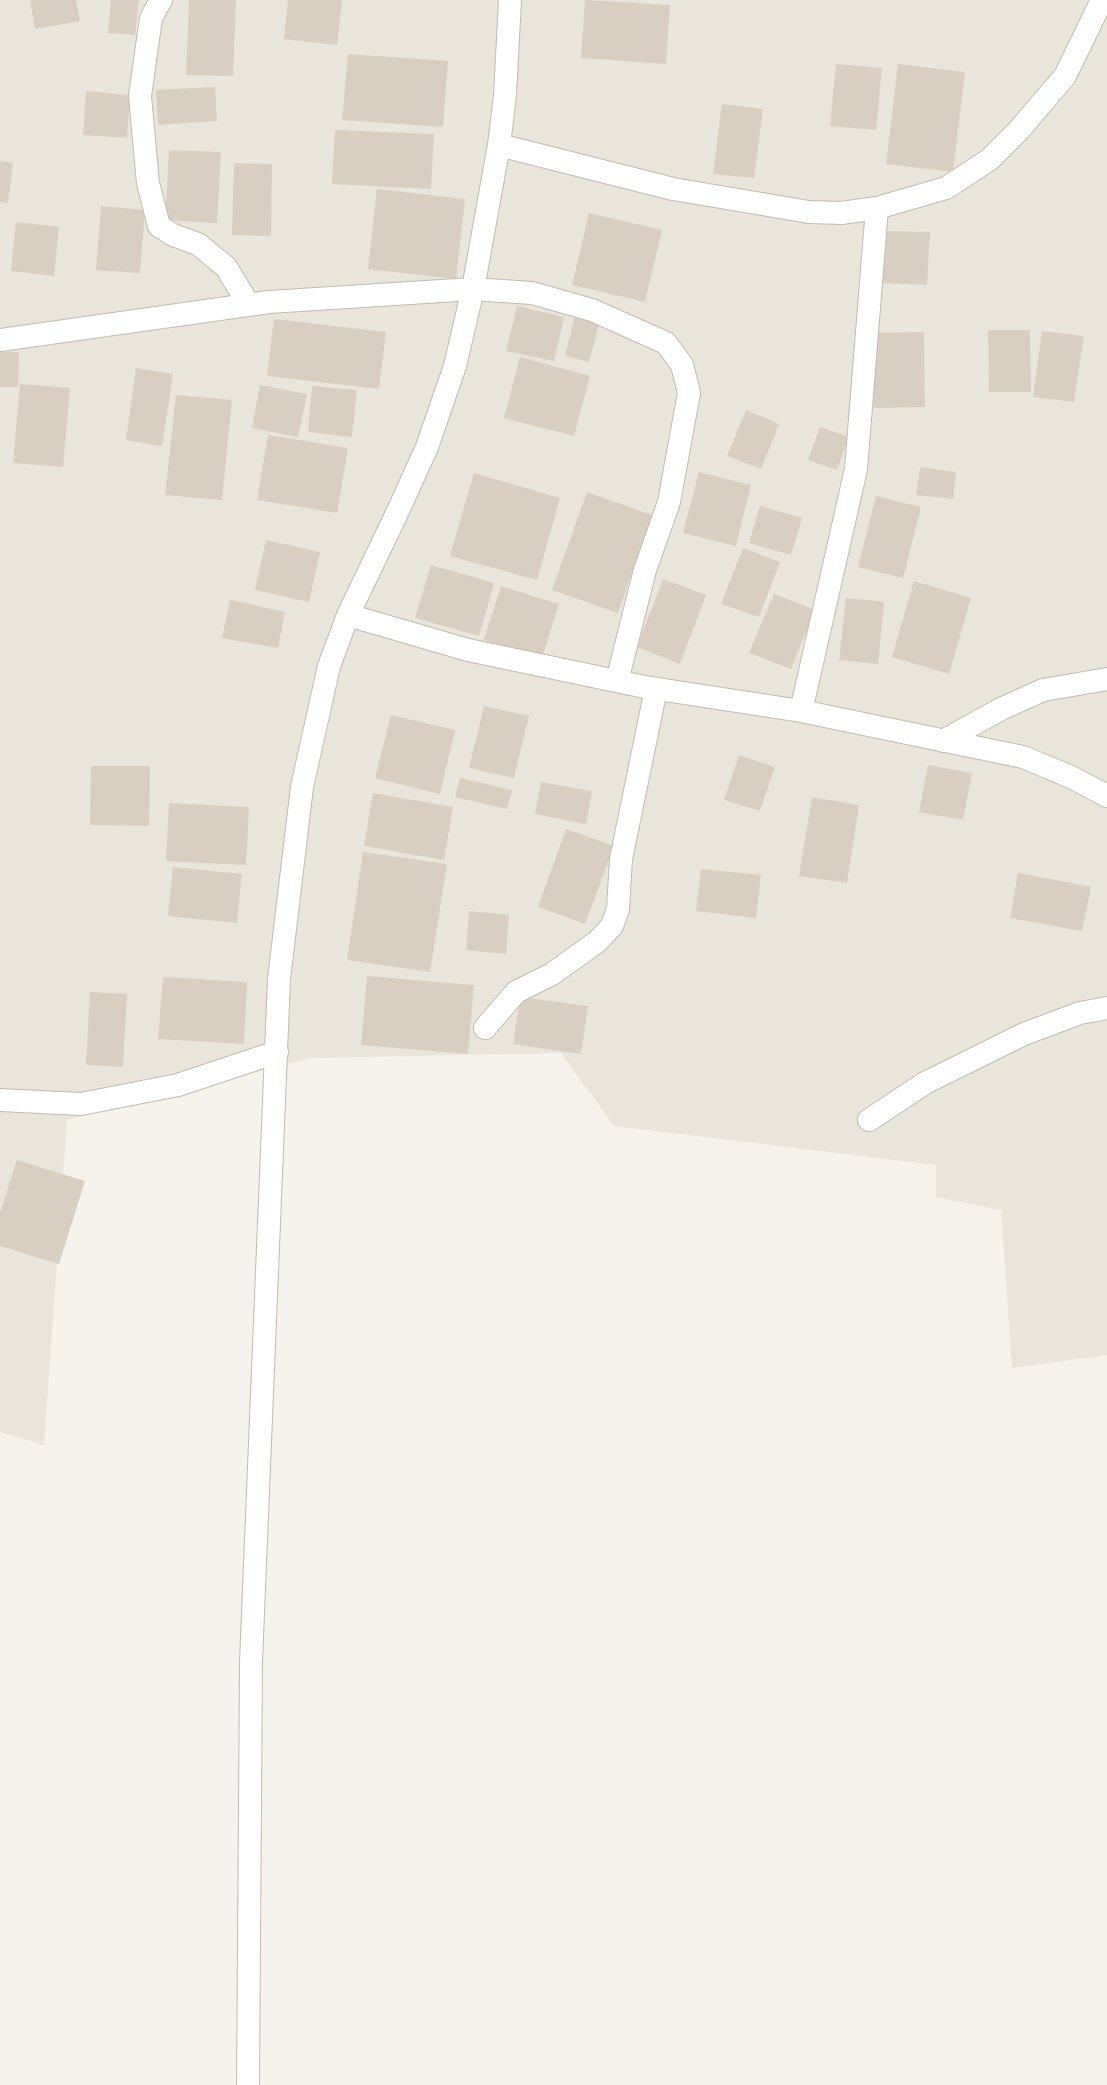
<!DOCTYPE html>
<style>
body{margin:0}
canvas{display:block;background:#f6f3ec}
</style>
<canvas width="1107" height="2085"></canvas>
<script>
const context = document.querySelector('canvas').getContext('2d');
context.lineJoin = 'round';
function fillPath(path, color) { context.fillStyle = color; context.fill(path, 'evenodd'); }
function stroke(path, color, width, dash) { context.strokeStyle = color; context.lineWidth = width; context.lineCap = dash ? 'butt' : 'round'; context.setLineDash(dash || []); context.stroke(path); }
fillPath(new Path2D(`
 M 0,0 L 1107,0 L 1107,1355 L 1012,1368 L 1001,1210 L 936,1197 L 936,1165 L 614,1126 L 561,1053 L 311,1058 L 67,1120 L 44,1445 L 0,1432 Z`), '#eae5da');
fillPath(new Path2D(`
 M 30,0 L 76,0 L 80,21 L 35,29 Z
 M 111,0 L 139,0 L 135,35 L 108,33 Z
 M 189,0 L 236,0 L 233,76 L 186,75 Z
 M 288,0 L 342,0 L 337,45 L 284,39 Z
 M 585,0 L 670,5 L 666,64 L 581,58 Z
 M 348,54 L 448,61 L 443,127 L 342,120 Z
 M 836,64 L 882,68 L 876,130 L 830,126 Z
 M 898,64 L 965,72 L 953,172 L 886,164 Z
 M 215,87 L 217,121 L 158,125 L 156,90 Z
 M 86,91 L 130,95 L 127,138 L 83,135 Z
 M 722,104 L 763,109 L 754,178 L 713,174 Z
 M 335,130 L 434,134 L 431,189 L 332,184 Z
 M 169,150 L 221,152 L 217,223 L 165,220 Z
 M 0,161 L 13,163 L 8,203 L 0,202 Z
 M 234,163 L 272,164 L 271,236 L 232,235 Z
 M 377,189 L 465,199 L 456,279 L 368,269 Z
 M 101,206 L 145,210 L 140,273 L 96,270 Z
 M 589,213 L 662,230 L 645,302 L 572,285 Z
 M 16,222 L 59,227 L 54,276 L 11,271 Z
 M 881,231 L 930,232 L 927,285 L 879,283 Z
 M 517,306 L 564,317 L 554,361 L 506,351 Z
 M 575,315 L 600,321 L 589,362 L 565,356 Z
 M 274,319 L 386,332 L 379,389 L 267,376 Z
 M 988,330 L 1030,330 L 1031,392 L 989,392 Z
 M 1042,331 L 1084,336 L 1074,402 L 1033,397 Z
 M 924,332 L 925,407 L 874,408 L 874,333 Z
 M 0,352 L 19,352 L 18,387 L 0,387 Z
 M 520,357 L 590,376 L 574,436 L 504,418 Z
 M 136,368 L 173,374 L 162,446 L 126,440 Z
 M 20,384 L 70,388 L 63,467 L 13,463 Z
 M 260,385 L 307,394 L 298,437 L 252,428 Z
 M 312,386 L 357,390 L 352,437 L 308,432 Z
 M 176,395 L 232,400 L 222,500 L 165,495 Z
 M 746,410 L 779,424 L 761,469 L 727,456 Z
 M 820,427 L 849,437 L 837,470 L 808,460 Z
 M 268,435 L 348,448 L 337,513 L 257,500 Z
 M 920,467 L 956,472 L 953,499 L 916,495 Z
 M 699,472 L 751,485 L 736,546 L 683,533 Z
 M 474,473 L 560,498 L 537,580 L 450,556 Z
 M 587,492 L 652,515 L 618,613 L 552,590 Z
 M 876,496 L 921,507 L 903,578 L 858,567 Z
 M 760,506 L 802,518 L 791,555 L 749,543 Z
 M 266,540 L 320,552 L 309,602 L 255,590 Z
 M 743,548 L 780,562 L 759,617 L 721,604 Z
 M 431,565 L 494,583 L 479,636 L 415,618 Z
 M 663,579 L 706,595 L 680,664 L 637,647 Z
 M 914,581 L 971,598 L 949,674 L 892,657 Z
 M 501,586 L 559,604 L 542,658 L 484,640 Z
 M 774,594 L 815,610 L 791,669 L 749,653 Z
 M 846,598 L 884,602 L 878,664 L 839,660 Z
 M 230,600 L 285,612 L 278,648 L 222,638 Z
 M 484,706 L 529,716 L 514,778 L 469,768 Z
 M 391,715 L 455,730 L 440,794 L 375,778 Z
 M 739,755 L 775,767 L 760,811 L 724,800 Z
 M 928,765 L 972,773 L 963,820 L 919,812 Z
 M 91,766 L 150,766 L 149,826 L 90,825 Z
 M 460,778 L 512,790 L 507,809 L 455,797 Z
 M 541,782 L 592,791 L 586,824 L 535,814 Z
 M 373,793 L 453,807 L 444,860 L 364,846 Z
 M 812,797 L 859,805 L 847,883 L 799,876 Z
 M 169,803 L 249,807 L 246,865 L 166,861 Z
 M 566,829 L 614,846 L 585,924 L 538,907 Z
 M 363,852 L 447,864 L 430,972 L 347,960 Z
 M 173,867 L 242,874 L 237,923 L 168,916 Z
 M 701,869 L 761,875 L 756,918 L 696,911 Z
 M 1018,873 L 1091,887 L 1082,931 L 1010,918 Z
 M 469,911 L 509,915 L 506,954 L 466,950 Z
 M 367,976 L 474,985 L 468,1054 L 361,1045 Z
 M 163,977 L 247,982 L 244,1044 L 158,1039 Z
 M 90,992 L 127,994 L 123,1067 L 86,1065 Z
 M 520,997 L 588,1006 L 581,1054 L 513,1044 Z
 M 17,1160 L 85,1181 L 59,1264 L 0,1246 L 0,1213 Z`), '#d8cfc1');
const minor = new Path2D(`
 M 161,0 L 151,18 L 140,96 L 148,183 L 159,226 L 173,235 L 198,244 L 226,267 L 249,305
 M 499,145 L 673,189 L 809,212 L 841,213 L 877,208 L 946,188 L 989,160 L 1019,130 L 1065,76 L 1102,0
 M 0,340 L 269,302 L 473,289 L 532,293 L 592,310 L 666,343 L 682,365 L 689,393 L 669,502 L 645,570 L 617,681
 M 348,615 L 468,650 L 645,687 L 801,711 L 1023,757 L 1071,777 L 1107,796
 M 801,711 L 856,469 L 877,208
 M 943,741 L 1001,709 L 1043,690 L 1107,679
 M 485,1028 L 516,992 L 552,974 L 598,941 L 612,926 L 618,909 L 621,859 L 656,689
 M 0,1100 L 81,1104 L 178,1085 L 277,1052
 M 869,1120 L 925,1083 L 1024,1034 L 1080,1013 L 1107,1008
 M 248,2085 L 251,1662 L 279,979 L 302,787 L 329,666 L 348,615 L 398,511 L 427,447 L 455,366 L 473,289 L 499,145 L 505,95 L 510,0`);
stroke(minor, '#c2bbae', 24);
stroke(minor, '#fff', 22);
</script>
